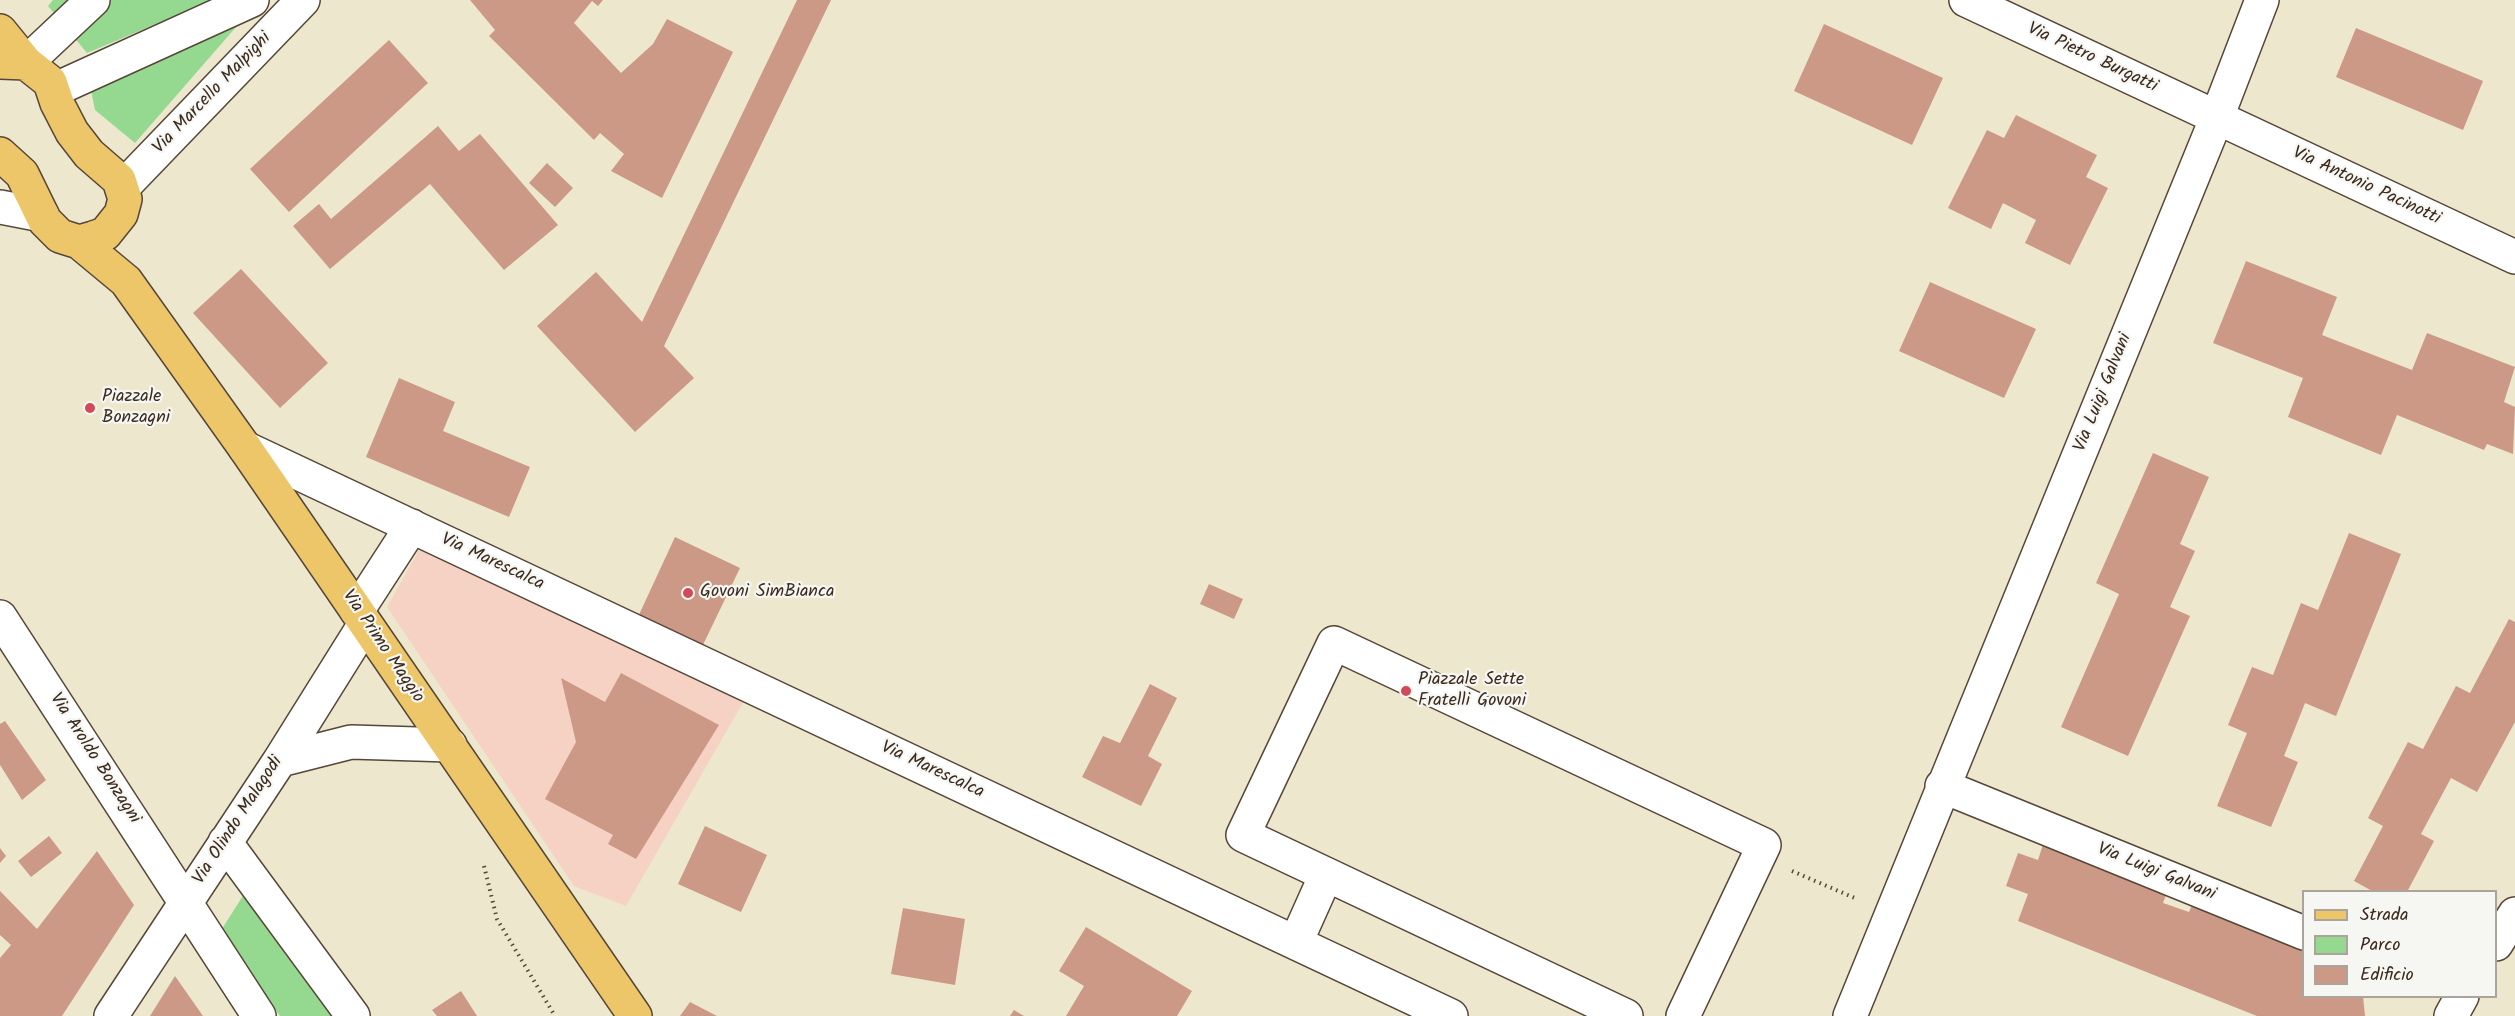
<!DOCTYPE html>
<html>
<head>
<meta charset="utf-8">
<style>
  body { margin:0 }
  #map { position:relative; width:2515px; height:1016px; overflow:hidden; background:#ede7ce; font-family:Kalam,sans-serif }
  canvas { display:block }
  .legend { position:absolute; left:2302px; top:890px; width:195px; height:108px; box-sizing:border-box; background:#f6f6f2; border:2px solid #aba49d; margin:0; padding:8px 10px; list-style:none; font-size:18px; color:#3b2a1e }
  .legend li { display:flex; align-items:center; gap:12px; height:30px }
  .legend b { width:30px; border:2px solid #aba49d }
</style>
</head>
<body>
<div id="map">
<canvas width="2515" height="1016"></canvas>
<ul class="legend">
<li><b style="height:8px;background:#ecc669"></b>Strada</li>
<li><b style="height:16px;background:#95d991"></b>Parco</li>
<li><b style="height:16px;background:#cc9987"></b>Edificio</li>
</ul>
</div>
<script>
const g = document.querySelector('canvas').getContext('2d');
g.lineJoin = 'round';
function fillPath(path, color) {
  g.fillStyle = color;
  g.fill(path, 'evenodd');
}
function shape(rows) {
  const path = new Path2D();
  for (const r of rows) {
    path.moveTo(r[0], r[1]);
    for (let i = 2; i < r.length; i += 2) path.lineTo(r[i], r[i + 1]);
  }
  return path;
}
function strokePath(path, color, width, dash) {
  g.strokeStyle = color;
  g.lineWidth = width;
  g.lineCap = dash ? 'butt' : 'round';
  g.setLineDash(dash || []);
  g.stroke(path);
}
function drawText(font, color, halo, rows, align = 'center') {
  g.font = font + ' Kalam,sans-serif';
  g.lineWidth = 4.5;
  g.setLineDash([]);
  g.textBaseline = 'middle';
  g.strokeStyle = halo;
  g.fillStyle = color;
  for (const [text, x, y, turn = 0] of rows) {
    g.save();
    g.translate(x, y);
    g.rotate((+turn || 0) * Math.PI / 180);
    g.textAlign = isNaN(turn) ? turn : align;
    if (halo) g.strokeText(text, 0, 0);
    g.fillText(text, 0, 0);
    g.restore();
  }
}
const built = shape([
  [423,543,745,699,626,906,574,886,387,607]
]);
const green = shape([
  [53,0,213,0,87,53,48,6],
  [250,11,135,143,95,110,91,90],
  [246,891,336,1016,280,1016,220,932]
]);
const building = shape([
  [470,0,603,0,598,6,592,1,574,23,621,73,653,44,667,19,733,52,662,198,611,171,624,154,600,133,594,140,489,36,495,30],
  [797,0,831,0,664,346,694,378,635,432,537,326,596,272,642,322],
  [1824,24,1943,78,1912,145,1794,91],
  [2356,28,2483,81,2463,130,2336,77],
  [389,40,428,83,289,212,250,169],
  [2016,115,2097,155,2086,177,2108,188,2070,265,2025,243,2036,220,2003,203,1991,229,1948,208,1987,130,2004,138],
  [438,126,459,151,480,134,558,225,504,270,430,184,330,269,293,226,319,204,331,219],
  [547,163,573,188,555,207,529,183],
  [2246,261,2337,297,2322,335,2412,370,2427,333,2515,367,2504,402,2515,407,2513,454,2487,444,2484,450,2397,415,2381,455,2288,417,2303,378,2213,343],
  [241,269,328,363,280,408,193,313],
  [1930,282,2036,329,2004,398,1899,351],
  [399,378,455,402,443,431,530,467,509,517,366,457],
  [2153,453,2209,477,2180,544,2195,551,2170,607,2190,616,2128,756,2061,727,2119,594,2096,583],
  [2349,533,2401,554,2336,716,2305,703,2284,756,2298,762,2271,827,2217,806,2247,733,2228,725,2252,667,2273,675,2301,603,2318,610],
  [675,537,740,568,701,649,637,619],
  [1209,584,1243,599,1234,619,1200,604],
  [2509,619,2515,622,2515,722,2477,792,2451,778,2421,834,2434,841,2407,892,2374,892,2354,881,2383,826,2368,818,2408,742,2423,749,2456,686,2470,693],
  [621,673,719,725,636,859,608,844,613,835,545,799,576,742,561,678,605,702],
  [1150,684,1177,698,1148,756,1162,764,1141,806,1082,777,1103,736,1120,743],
  [5,721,46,780,22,800,0,765,0,724],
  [705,826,767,855,741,912,678,884],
  [49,836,62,853,31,877,18,861],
  [2045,838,2169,887,2163,903,2189,912,2195,898,2304,942,2304,996,2363,996,2365,1016,2257,1016,2018,921,2028,894,2006,886,2018,853,2038,860],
  [0,848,6,856,0,863],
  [97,851,134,905,62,1016,0,1016,0,958,11,945,0,935,0,891,37,929],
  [903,908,965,919,955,985,891,974],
  [1086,927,1192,991,1177,1016,1066,1016,1084,986,1059,971],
  [175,976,203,1016,150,1016],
  [461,991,477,1016,437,1016,432,1010],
  [690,1002,717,1016,680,1016],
  [1014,1010,1024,1016,1010,1016]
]);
const path = shape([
  [484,866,497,919,555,1016],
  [1792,871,1857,899]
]);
const minor = shape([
  [1966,0,2515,257],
  [26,63,93,0],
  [54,90,252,0],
  [122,188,303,0],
  [0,207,42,215],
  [245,448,1451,1016],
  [357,611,412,526],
  [0,617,259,1016],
  [280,760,351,742,450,745],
  [1942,786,2304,933],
  [225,842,353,1016],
  [1296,942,1326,875],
  [2496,944,2515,914],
  [111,1016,280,760,365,624],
  [1626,1016,1243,835,1334,643,1764,845,1683,1016],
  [1850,1016,2217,117,2262,0],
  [2451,1016,2462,996]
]);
const major = shape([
  [0,31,26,63],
  [0,62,26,63,50,82,57,103,72,132,89,154,119,180,125,199,121,214,105,234,93,238,79,242,60,236,45,221,22,174,0,154],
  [79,242,126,281,245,448,635,1016]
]);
const markers = [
  [90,408,6,"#d1495b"],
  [688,593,6,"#d1495b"],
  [1406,691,6,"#d1495b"]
];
const streetNames = [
  ["Via Pietro Burgatti",2092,59,25],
  ["Via Marcello Malpighi",213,94,-46],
  ["Via Antonio Pacinotti",2366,187,25],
  ["Via Luigi Galvani",2104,393,-68],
  ["Via Marescalca",492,563,25],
  ["Via Primo Maggio",382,647,56],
  ["Via Aroldo Bonzagni",94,759,57],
  ["Via Marescalca",932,771,25],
  ["Via Olindo Malagodi",239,821,-57],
  ["Via Luigi Galvani",2156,873,22]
];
const poiNames = [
  ["Piazzale",102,398],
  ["Bonzagni",102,419],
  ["Govoni SimBianca",700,593],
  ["Piazzale Sette",1418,681],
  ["Fratelli Govoni",1418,702]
];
fillPath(built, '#f6d2c4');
fillPath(green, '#95d991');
fillPath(building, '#cc9987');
strokePath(minor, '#564638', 36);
strokePath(major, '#564638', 36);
strokePath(path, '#564638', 4, [1.5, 4.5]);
strokePath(minor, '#fff', 33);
strokePath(major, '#ecc669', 33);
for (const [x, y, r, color] of markers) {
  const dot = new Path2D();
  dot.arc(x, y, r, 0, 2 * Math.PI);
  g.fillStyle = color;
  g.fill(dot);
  strokePath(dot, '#f6f6f2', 2);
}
drawText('18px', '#3b2a1e', '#f6f6f2', streetNames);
drawText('18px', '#3b2a1e', '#f6f6f2', poiNames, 'left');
</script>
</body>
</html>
